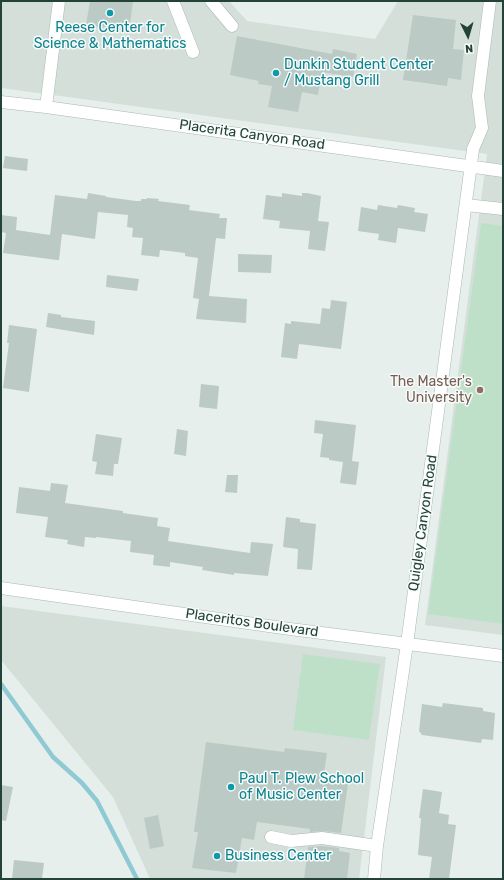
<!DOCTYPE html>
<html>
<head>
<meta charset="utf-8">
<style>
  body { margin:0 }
  #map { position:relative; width:504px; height:880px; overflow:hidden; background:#e6efeb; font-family:Rubik,sans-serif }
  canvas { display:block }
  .frame { position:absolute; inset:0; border:2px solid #24423a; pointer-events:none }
  .north { position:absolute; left:448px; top:16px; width:40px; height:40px; -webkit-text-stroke:3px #f7fbf9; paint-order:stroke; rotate:175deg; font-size:11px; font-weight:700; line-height:16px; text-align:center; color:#24423a }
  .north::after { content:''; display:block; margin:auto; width:14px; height:18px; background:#24423a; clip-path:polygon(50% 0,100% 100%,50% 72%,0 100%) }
</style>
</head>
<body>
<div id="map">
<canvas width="504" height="880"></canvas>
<div class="frame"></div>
<div class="north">N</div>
</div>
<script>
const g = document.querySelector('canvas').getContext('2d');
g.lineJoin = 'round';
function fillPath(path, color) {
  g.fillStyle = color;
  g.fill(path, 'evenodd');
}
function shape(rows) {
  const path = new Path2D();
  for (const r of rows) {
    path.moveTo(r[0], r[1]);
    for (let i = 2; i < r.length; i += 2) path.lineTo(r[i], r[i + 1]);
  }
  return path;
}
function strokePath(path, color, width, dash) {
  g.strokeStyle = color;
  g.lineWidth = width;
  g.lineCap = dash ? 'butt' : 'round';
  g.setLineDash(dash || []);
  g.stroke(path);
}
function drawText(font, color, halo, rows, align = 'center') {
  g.font = font + ' Rubik,sans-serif';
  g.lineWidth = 3;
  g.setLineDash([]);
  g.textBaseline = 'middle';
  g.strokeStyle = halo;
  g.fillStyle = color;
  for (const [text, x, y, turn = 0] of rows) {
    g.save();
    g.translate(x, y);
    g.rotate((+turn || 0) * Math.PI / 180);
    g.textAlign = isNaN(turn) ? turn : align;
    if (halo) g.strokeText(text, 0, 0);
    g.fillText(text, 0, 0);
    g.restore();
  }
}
const built = shape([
  [1,1,229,1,247,21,375,39,398,1,503,1,503,635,425,625,487,154,1,88],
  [1,606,386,657,359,879,150,879,113,797,1,660]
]);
const green = shape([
  [481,223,503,226,503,624,428,614],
  [303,654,380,664,369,740,293,730]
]);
const stream = shape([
  [1,684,53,757,82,783,97,801,137,879]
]);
const building = shape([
  [90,1,133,1,129,31,86,25],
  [413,15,456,20,453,49,464,50,461,80,448,78,447,86,403,80],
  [237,36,332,54,333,49,357,54,353,77,322,72,318,95,302,92,298,112,268,107,272,86,258,84,259,81,230,75],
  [5,156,28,159,27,171,3,168],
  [88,193,106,196,106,197,136,201,141,201,141,199,147,199,147,198,159,199,158,201,190,205,189,210,220,214,219,218,227,218,225,239,216,238,209,296,247,299,246,323,196,319,199,299,193,298,198,258,185,256,185,253,160,250,159,257,141,255,143,238,132,237,133,228,127,227,128,215,98,212,95,239,62,234,59,260,57,260,3,253,6,233,1,232,1,215,17,217,16,230,50,235,55,195,87,199],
  [282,193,302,196,302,193,307,193,321,196,318,221,329,222,325,251,308,249,310,231,279,228,280,221,263,219,266,195,282,197],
  [378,205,397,208,398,205,415,208,414,212,428,214,425,232,398,228,396,243,378,240,379,234,358,231,361,207,377,210],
  [238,254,272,255,271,273,238,272],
  [107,275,139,279,137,291,106,287],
  [331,300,347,302,341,349,299,344,297,359,281,357,285,323,291,324,291,321,320,324,322,308,330,309],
  [48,313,61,315,61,317,95,321,94,335,46,327],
  [9,325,37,329,29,392,3,388,9,343,7,343],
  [201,384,219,386,217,409,199,407],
  [315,420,356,425,352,461,359,462,356,485,340,483,343,462,329,460,329,458,320,457,323,434,314,433],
  [177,429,188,431,186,456,174,454],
  [96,434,122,438,118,464,114,464,113,476,95,474,97,462,92,461],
  [227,475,238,475,237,493,225,492],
  [51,483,68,485,65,503,123,511,123,513,158,518,157,526,170,528,168,541,250,553,251,542,273,544,268,576,234,573,234,575,202,570,203,567,170,562,170,567,153,565,154,555,130,552,131,541,96,537,96,538,85,537,84,547,67,544,68,540,45,537,48,517,16,513,19,487,50,491],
  [286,517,300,519,300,522,316,524,312,570,297,569,298,549,283,547],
  [443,703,483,708,483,711,495,713,493,740,482,739,481,743,422,735,419,731,422,704,442,707],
  [206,742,284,752,285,748,327,753,323,780,348,784,341,833,323,831,310,832,310,829,257,822,254,840,242,838,236,873,192,868,198,832,194,832],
  [1,785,13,787,6,821,1,820],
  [423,789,442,792,439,813,449,815,448,824,456,825,449,879,429,879,432,857,418,855,421,818,419,818],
  [158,815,164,846,150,849,144,818],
  [322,846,339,848,339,851,350,853,347,879,304,879,308,847],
  [14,860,44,863,42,879,12,879]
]);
const minor = shape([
  [173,1,193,52],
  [211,1,232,26],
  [1,102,46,107,503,171],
  [46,107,59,1],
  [466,205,503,209],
  [1,588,290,629,503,656],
  [271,837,291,841,322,838,377,846],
  [374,879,377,846,407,644,473,149,482,128,478,96,490,1]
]);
const markers = [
  [110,13,4,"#0f9aa8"],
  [276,73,4,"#0f9aa8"],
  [480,390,4,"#8d6e63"],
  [231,787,4,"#0f9aa8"],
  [217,856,4,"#0f9aa8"]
];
const cultureNames = [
  ["Reese Center for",110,28,"center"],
  ["Science & Mathematics",110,44,"center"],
  ["Dunkin Student Center",284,65],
  ["/ Mustang Grill",284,81],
  ["Paul T. Plew School",239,779],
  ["of Music Center",239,795],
  ["Business Center",225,856]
];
const streetNames = [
  ["Placerita Canyon Road",252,135,8],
  ["Quigley Canyon Road",423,523,-82],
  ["Placeritos Boulevard",252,623,8]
];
const educationNames = [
  ["The Master's",472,382],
  ["University",472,398]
];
fillPath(built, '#d4dfda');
fillPath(green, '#bfe0c8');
strokePath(stream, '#8ec9d4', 4.5);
fillPath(building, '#bbcac4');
strokePath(minor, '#a8b8b2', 13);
strokePath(minor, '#fff', 12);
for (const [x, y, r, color] of markers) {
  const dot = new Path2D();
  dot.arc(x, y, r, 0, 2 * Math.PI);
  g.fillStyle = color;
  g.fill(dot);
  strokePath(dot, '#f7fbf9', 1.5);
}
drawText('14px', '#0d838f', '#f7fbf9', cultureNames, 'left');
drawText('14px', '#24423a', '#f7fbf9', streetNames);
drawText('14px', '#785e54', '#f7fbf9', educationNames, 'right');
</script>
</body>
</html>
